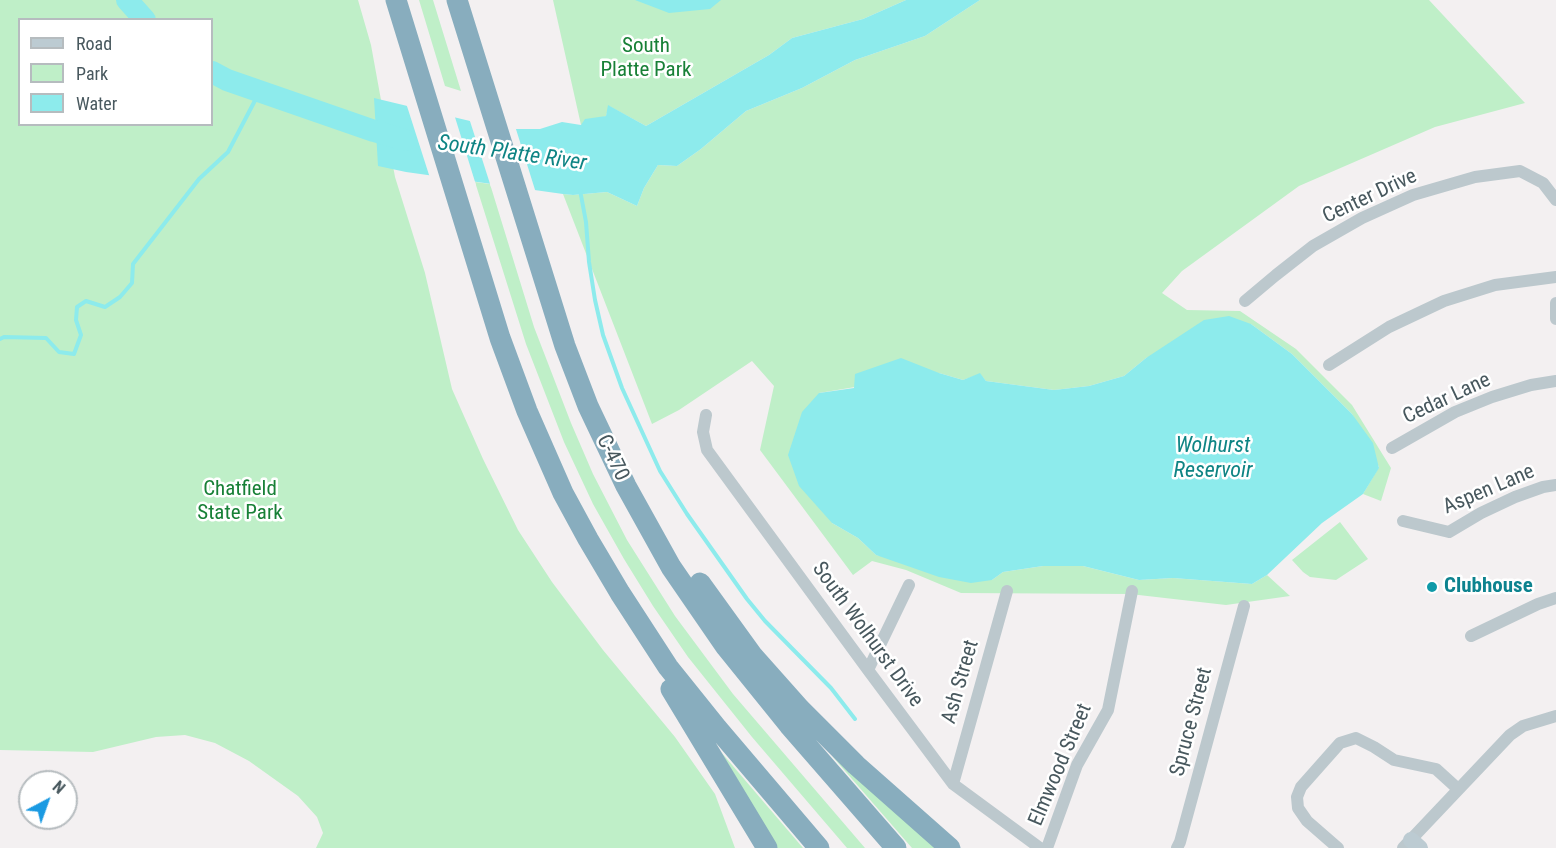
<!DOCTYPE html>
<html>
<head>
<meta charset="utf-8">
<style>
  body { margin:0 }
  #map { position:relative; width:1556px; height:848px; overflow:hidden; background:#f3f0f1; font-family:"Roboto Condensed",sans-serif }
  canvas { display:block }
  .legend { position:absolute; left:18px; top:18px; width:195px; height:108px; box-sizing:border-box; background:#fff; border:2px solid #b6bcbf; margin:0; padding:8px 10px; list-style:none; font-size:18px; color:#48585e }
  .legend li { display:flex; align-items:center; gap:12px; height:30px }
  .legend b { width:30px; border:2px solid #b6bcbf }
  .north { position:absolute; left:18px; top:770px; width:60px; height:60px; box-sizing:border-box; background:#fff; border:2px solid #b6bcbf; border-radius:50%; rotate:41deg; font-size:16px; font-weight:700; line-height:24px; text-align:center; color:#48585e }
  .north::after { content:''; display:block; margin:auto; width:21px; height:27px; background:#1a9ae2; clip-path:polygon(50% 0,100% 100%,50% 72%,0 100%) }
</style>
</head>
<body>
<div id="map">
<canvas width="1556" height="848"></canvas>
<ul class="legend">
<li><b style="height:8px;background:#bccbd2"></b>Road</li>
<li><b style="height:16px;background:#bfefc8"></b>Park</li>
<li><b style="height:16px;background:#8debec"></b>Water</li>
</ul>
<div class="north">N</div>
</div>
<script>
const g = document.querySelector('canvas').getContext('2d');
g.lineJoin = 'round';
function fillPath(path, color) {
  g.fillStyle = color;
  g.fill(path, 'evenodd');
}
function shape(rows) {
  const path = new Path2D();
  for (const r of rows) {
    path.moveTo(r[0], r[1]);
    for (let i = 2; i < r.length; i += 2) path.lineTo(r[i], r[i + 1]);
  }
  return path;
}
function strokePath(path, color, width, dash) {
  g.strokeStyle = color;
  g.lineWidth = width;
  g.lineCap = dash ? 'butt' : 'round';
  g.setLineDash(dash || []);
  g.stroke(path);
}
function drawText(font, color, halo, rows, align = 'center') {
  g.font = font + ' "Roboto Condensed",sans-serif';
  g.lineWidth = 5;
  g.setLineDash([]);
  g.textBaseline = 'middle';
  g.strokeStyle = halo;
  g.fillStyle = color;
  for (const [text, x, y, turn = 0] of rows) {
    g.save();
    g.translate(x, y);
    g.rotate((+turn || 0) * Math.PI / 180);
    g.textAlign = isNaN(turn) ? turn : align;
    if (halo) g.strokeText(text, 0, 0);
    g.fillText(text, 0, 0);
    g.restore();
  }
}
const green = shape([
  [0,0,358,0,371,45,395,177,425,273,452,389,483,459,518,530,552,582,603,650,675,737,715,794,735,848,316,848,323,833,317,817,298,796,249,761,215,743,185,735,156,737,93,752,0,750],
  [20,20,212,20,212,124,20,124],
  [419,0,433,0,461,91,445,86],
  [553,0,906,0,863,19,792,38,769,55,646,126,609,106,606,116,581,125],
  [980,0,1429,0,1525,103,1435,127,1299,186,1182,271,1162,293,1187,310,1240,311,1296,349,1352,405,1391,468,1381,501,1363,494,1379,467,1352,414,1292,354,1251,324,1146,358,1124,376,1089,386,1054,390,986,381,980,374,963,380,939,373,819,393,832,523,858,538,876,555,992,580,1003,572,1043,566,1083,566,1139,580,1173,578,1252,584,1267,575,1290,596,1226,605,1130,594,961,593,906,570,872,561,853,575,760,450,774,386,752,361,679,410,652,424,563,194,573,195,607,192,637,206,644,188,658,165,677,166,701,149,746,111,802,88,855,60,925,36],
  [475,182,490,184,534,327,571,423,593,474,627,540,675,616,733,694,865,848,847,848,752,737,688,657,653,606,624,559,593,504,564,442,526,344],
  [1340,522,1368,559,1336,580,1310,577,1303,572,1292,560],
  [721,752,803,848,777,848],
  [832,756,937,848,912,848]
]);
const water = shape([
  [635,0,721,0,710,9,669,13],
  [906,0,980,0,925,36,855,60,802,88,746,111,701,149,677,166,658,165,644,188,637,206,607,192,573,195,563,194,406,172,378,166,374,98,470,121,516,129,540,129,562,122,581,125,585,119,606,116,608,105,646,126,769,55,792,38,863,19],
  [1229,316,1251,324,1292,354,1352,414,1373,443,1379,468,1363,494,1322,523,1267,575,1252,584,1173,578,1139,580,1083,566,1043,566,1003,572,992,580,971,583,939,577,876,555,858,538,832,523,799,486,788,455,802,412,819,393,854,388,855,374,901,358,939,373,963,380,980,373,986,381,1054,390,1089,386,1124,376,1146,358,1204,320]
]);
const pier = shape([
  [406,103,454,114,476,185,430,178],
  [469,118,515,126,536,193,491,187]
]);
const stream = shape([
  [580,190,586,222,589,262,595,300,603,335,622,388,660,471,687,514,747,599,765,621,831,688,855,719],
  [0,339,4,337,46,338,59,352,74,354,81,335,76,320,77,307,86,301,105,307,120,297,132,283,133,264,199,179,228,152,260,91]
]);
const river = shape([
  [127,0,145,20],
  [212,72,227,80,374,131,405,140]
]);
const street = shape([
  [1245,301,1276,275,1313,246,1362,218,1413,195,1475,177,1520,171,1543,183,1556,200],
  [1556,303,1556,319],
  [1329,365,1389,327,1444,301,1495,285,1556,277],
  [706,415,703,432,707,450,868,670,953,784,1040,848],
  [1392,448,1455,412,1492,397,1531,385,1556,381],
  [1403,521,1449,532,1481,513,1515,497,1543,487,1556,485],
  [1471,636,1538,604,1556,598],
  [868,670,909,585],
  [953,784,1007,591],
  [1047,848,1077,765,1108,710,1132,591],
  [1177,848,1180,842,1244,606],
  [1338,848,1307,821,1298,808,1297,797,1301,787,1340,743,1356,738,1374,747,1394,760,1436,769,1458,789],
  [1403,848,1510,735,1523,726,1556,716]
]);
const secondary = shape([
  [1411,840,1420,848]
]);
const highway = shape([
  [396,0,500,338,527,411,563,493,588,539,620,593,668,667,717,728,819,848],
  [457,0,565,346,588,406,626,486,671,567,726,647,789,725,896,848],
  [700,583,752,655,800,709,856,765,950,848],
  [671,689,767,848]
]);
const markers = [
  [1432,587,6,"#0f9aa8"]
];
const parkNames = [
  ["South",646,47],
  ["Platte Park",646,71],
  ["Chatfield",240,490],
  ["State Park",240,514]
];
const streetNames = [
  ["Center Drive",1370,197,-25],
  ["Cedar Lane",1447,399,-25],
  ["C-470",612,458,64],
  ["Aspen Lane",1489,490,-23],
  ["South Wolhurst Drive",867,635,54],
  ["Ash Street",961,682,-74],
  ["Spruce Street",1192,722,-75],
  ["Elmwood Street",1061,765,-67]
];
const cultureNames = [
  ["Clubhouse",1444,587]
];
const waterNames = [
  ["South Platte River",512,154,8],
  ["Wolhurst",1213,446],
  ["Reservoir",1213,471]
];
fillPath(green, '#bfefc8');
fillPath(water, '#8debec');
fillPath(pier, '#f3f0f1');
strokePath(stream, '#8debec', 4);
strokePath(river, '#8debec', 22);
strokePath(street, '#bcc8cd', 12);
strokePath(secondary, '#bccbd2', 16);
strokePath(highway, '#88adbe', 21);
for (const [x, y, r, color] of markers) {
  const dot = new Path2D();
  dot.arc(x, y, r, 0, 2 * Math.PI);
  g.fillStyle = color;
  g.fill(dot);
  strokePath(dot, '#fff', 2);
}
drawText('21px', '#188037', '#fff', parkNames);
drawText('21px', '#48585e', '#fff', streetNames);
drawText('bold 21px', '#0d838f', '#fff', cultureNames, 'left');
drawText('italic 22px', '#0e8484', '#fff', waterNames);
</script>
</body>
</html>
